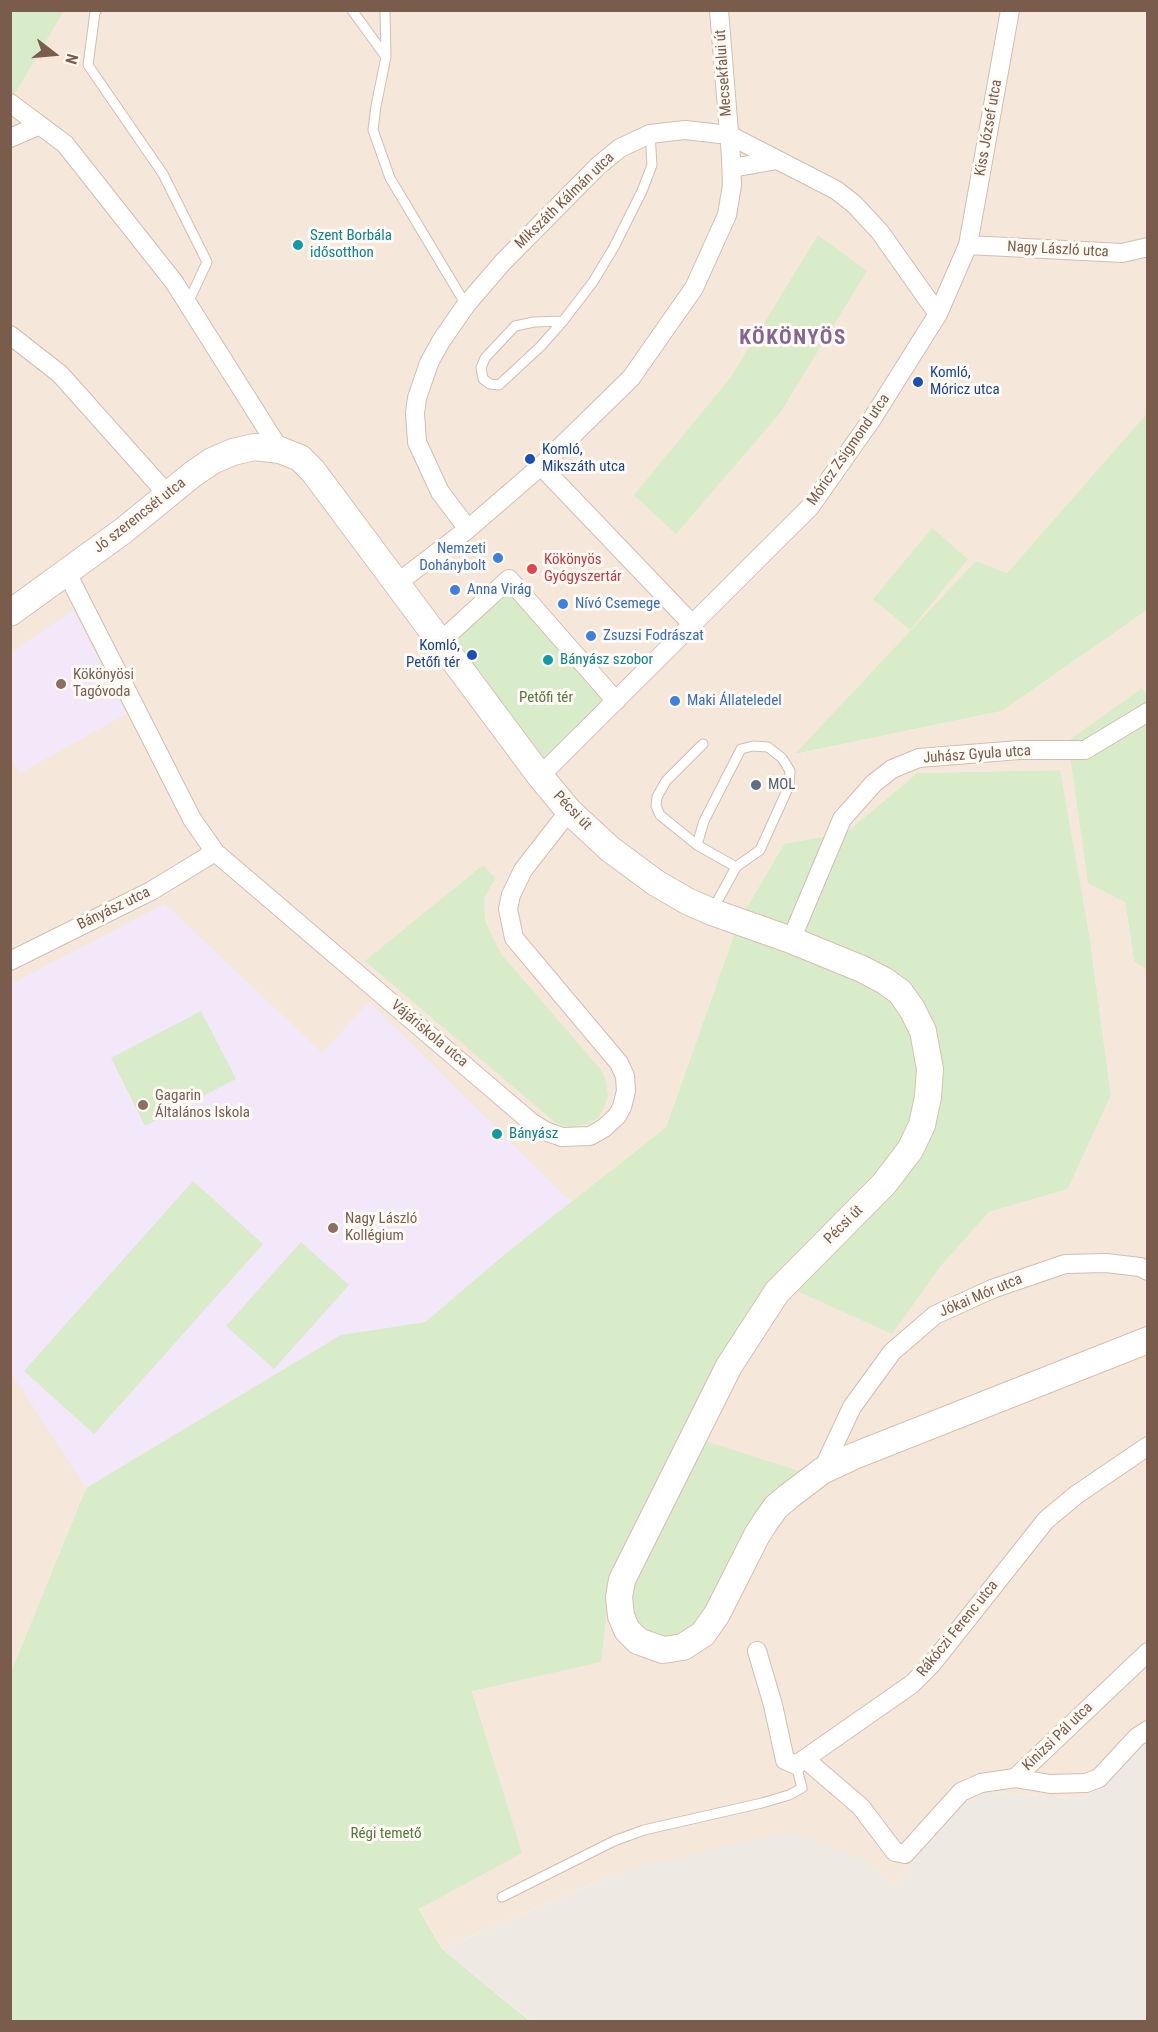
<!DOCTYPE html>
<html>
<head>
<meta charset="utf-8">
<style>
  body { margin:0 }
  #map { position:relative; width:1158px; height:2032px; overflow:hidden; background:#fdf6ec; font-family:"Roboto Condensed",sans-serif }
  canvas { display:block }
  .frame { position:absolute; inset:0; border:12px solid #7a5c4d; pointer-events:none }
  .north { position:absolute; left:24px; top:24px; width:60px; height:60px; -webkit-text-stroke:4px #fffaf3; paint-order:stroke; rotate:106deg; font-size:16px; font-weight:700; line-height:24px; text-align:center; color:#7a5c4d }
  .north::after { content:''; display:block; margin:auto; width:21px; height:27px; background:#7a5c4d; clip-path:polygon(50% 0,100% 100%,50% 72%,0 100%) }
</style>
</head>
<body>
<div id="map">
<canvas width="1158" height="2032"></canvas>
<div class="frame"></div>
<div class="north">N</div>
</div>
<script>
const g = document.querySelector('canvas').getContext('2d');
g.lineJoin = 'round';
function fillPath(path, color) {
  g.fillStyle = color;
  g.fill(path, 'evenodd');
}
function shape(rows) {
  const path = new Path2D();
  for (const r of rows) {
    path.moveTo(r[0], r[1]);
    for (let i = 2; i < r.length; i += 2) path.lineTo(r[i], r[i + 1]);
  }
  return path;
}
function strokePath(path, color, width, dash) {
  g.strokeStyle = color;
  g.lineWidth = width;
  g.lineCap = dash ? 'butt' : 'round';
  g.setLineDash(dash || []);
  g.stroke(path);
}
function drawText(font, color, halo, rows, align = 'center') {
  g.font = font + ' "Roboto Condensed",sans-serif';
  g.lineWidth = 6;
  g.setLineDash([]);
  g.textBaseline = 'middle';
  g.strokeStyle = halo;
  g.fillStyle = color;
  for (const [text, x, y, turn = 0] of rows) {
    g.save();
    g.translate(x, y);
    g.rotate((+turn || 0) * Math.PI / 180);
    g.textAlign = isNaN(turn) ? turn : align;
    if (halo) g.strokeText(text, 0, 0);
    g.fillText(text, 0, 0);
    g.restore();
  }
}
const residential = shape([
  [64,11,1147,11,1147,413,1007,573,796,754,1002,711,1147,610,1147,696,1142,689,1125,902,1134,961,1147,970,1147,1737,1137,1739,1086,1799,993,1793,926,1842,897,1887,865,1861,620,1872,442,1949,419,1908,521,1853,472,1690,600,1662,611,1572,687,1419,737,1334,773,1280,940,1267,989,1212,1068,1189,1111,1095,1089,933,1059,770,917,773,847,832,784,844,739,921,666,1127,505,1254,86,1488,11,1672,10,100]
]);
const industrial = shape([
  [1147,1737,1147,2021,531,2021,442,1949,620,1872,781,1833,802,1835,866,1861,897,1887,926,1842,964,1801,993,1793,1086,1799,1137,1739]
]);
const education = shape([
  [73,610,126,714,20,773,11,757,11,653],
  [165,904,322,1053,369,1002,571,1202,505,1254,425,1322,341,1335,86,1488,11,1372,11,984]
]);
const green = shape([
  [11,11,64,11,11,100],
  [818,235,867,271,780,413,676,534,634,495,731,377],
  [1147,413,1147,610,1002,711,795,754,976,561,1007,573],
  [932,528,968,559,910,630,873,599],
  [509,579,616,701,540,776,440,642],
  [1142,688,1147,696,1147,970,1134,961,1125,902,1088,883,1068,741],
  [1060,770,1089,933,1111,1095,1068,1189,989,1212,940,1267,892,1334,773,1280,737,1334,687,1419,611,1572,601,1662,472,1691,522,1853,419,1909,442,1949,530,2021,11,2022,11,1672,86,1488,341,1335,425,1322,505,1254,666,1127,739,921,784,844,847,832,917,773],
  [483,865,495,878,484,899,485,921,501,954,601,1070,605,1078,608,1096,603,1110,598,1118,587,1124,572,1127,557,1124,365,961],
  [201,1011,236,1079,145,1126,111,1058],
  [193,1181,263,1244,94,1434,24,1371],
  [301,1242,349,1285,274,1369,226,1326],
  [693,1437,815,1476,789,1496,703,1634,638,1641,622,1580]
]);
const lane = shape([
  [97,10,95,12,88,65,163,174,207,262,188,303],
  [352,10,386,57],
  [385,10,386,57,376,106,373,130,390,178,466,305],
  [563,321,534,322,515,326,485,358,481,368,483,379,490,384,499,385,541,346,563,321,593,282,614,247,642,191,652,165,650,134],
  [697,845,660,815,656,806,657,797,666,781,703,744],
  [712,911,736,867,760,850,789,786,790,771,782,758,768,747,753,746,741,749,704,821,697,845,736,867],
  [502,1897,614,1841,644,1830,762,1803,789,1795,802,1788,796,1765]
]);
const street = shape([
  [10,103,65,144,174,282,280,450],
  [10,138,40,125],
  [732,168,777,160],
  [968,245,1122,253,1148,247],
  [10,335,60,374,168,495],
  [541,466,693,625],
  [468,529,440,492,417,442,415,413,417,398,429,363,441,341,466,305,503,262,598,166,620,148,650,134,685,130,729,135,836,190,854,204,880,232,938,314],
  [67,573,192,819,215,852,531,1122,545,1131,562,1137,590,1136,604,1128,617,1116,622,1107,626,1091,625,1076,619,1063,514,938,508,909,511,895,523,870,569,811],
  [396,584,468,529,541,466,631,378,694,288,727,215,732,185,731,157,719,10],
  [440,642,509,579,616,701],
  [540,776,810,507,872,419,938,314,968,245,1010,10],
  [791,940,842,819,874,783,892,769,919,758,1019,750,1085,750,1148,712],
  [10,961,151,891,215,852],
  [822,1471,852,1407,892,1352,935,1315,992,1289,1065,1264,1106,1263,1140,1267,1148,1271],
  [757,1651,773,1705,785,1760,796,1765,912,1684,931,1665,1046,1520,1076,1495,1148,1446],
  [805,1759,861,1807,895,1852,905,1854,961,1792,981,1783,1015,1778,1148,1652],
  [1015,1778,1050,1784,1086,1783,1099,1778,1137,1737,1148,1730]
]);
const secondary = shape([
  [10,613,123,531,193,474,212,461,233,452,254,447,280,450,300,458,313,471,351,522,540,776,569,811,610,849,656,883,687,901,712,912,791,940,862,969,885,981,900,992,912,1009,923,1031,930,1069,928,1097,922,1125,910,1150,884,1184,777,1292,729,1366,622,1580,619,1597,621,1616,627,1630,638,1641,663,1650,683,1647,703,1634,717,1614,757,1535,766,1521,776,1507,789,1496,822,1471,854,1456,1148,1340]
]);
const markers = [
  [298,245,6,"#0f9aa8"],
  [918,382,6,"#1a4fb4"],
  [530,459,6,"#1a4fb4"],
  [498,558,6,"#3f7fe0"],
  [532,569,6,"#e0444e"],
  [455,590,6,"#3f7fe0"],
  [563,604,6,"#3f7fe0"],
  [591,636,6,"#3f7fe0"],
  [472,655,6,"#1a4fb4"],
  [548,660,6,"#0f9aa8"],
  [61,684,6,"#8d6e63"],
  [675,701,6,"#3f7fe0"],
  [756,785,6,"#5c6f8a"],
  [143,1105,6,"#8d6e63"],
  [497,1134,6,"#0f9aa8"],
  [333,1228,6,"#8d6e63"]
];
const streetNames = [
  ["Mecsekfalui út",724,73,-94],
  ["Kiss József utca",989,128,-80],
  ["Mikszáth Kálmán utca",565,201,-44],
  ["Nagy László utca",1058,250,3],
  ["Móricz Zsigmond utca",849,450,-55],
  ["Jó szerencsét utca",140,516,-38],
  ["Juhász Gyula utca",977,755,-4],
  ["Pécsi út",572,811,46],
  ["Bányász utca",114,909,-26],
  ["Vájáriskola utca",429,1034,40],
  ["Pécsi út",844,1225,-45],
  ["Jókai Mór utca",981,1296,-23],
  ["Rákóczi Ferenc utca",958,1629,-51],
  ["Kinizsi Pál utca",1058,1737,-44]
];
const cultureNames = [
  ["Szent Borbála",310,236],
  ["idősotthon",310,253],
  ["Bányász szobor",560,660],
  ["Bányász",509,1134]
];
const transitNames = [
  ["Komló,",930,373],
  ["Móricz utca",930,390],
  ["Komló,",542,450],
  ["Mikszáth utca",542,467],
  ["Komló,",460,646,"right"],
  ["Petőfi tér",460,663,"right"]
];
const shopNames = [
  ["Nemzeti",486,549,"right"],
  ["Dohánybolt",486,566,"right"],
  ["Anna Virág",467,590],
  ["Nívó Csemege",575,604],
  ["Zsuzsi Fodrászat",603,636],
  ["Maki Állateledel",687,701]
];
const healthNames = [
  ["Kökönyös",544,560],
  ["Gyógyszertár",544,577]
];
const educationNames = [
  ["Kökönyösi",73,675],
  ["Tagóvoda",73,692],
  ["Gagarin",155,1096],
  ["Általános Iskola",155,1113],
  ["Nagy László",345,1219],
  ["Kollégium",345,1236]
];
const parkNames = [
  ["Petőfi tér",546,698],
  ["Régi temető",386,1834]
];
const serviceNames = [
  ["MOL",768,785]
];
const districtNames = [
  ["KÖKÖNYÖS",793,339]
];
fillPath(residential, '#f5e8da');
fillPath(industrial, '#efe9e4');
fillPath(education, '#f3e8fa');
fillPath(green, '#d8ecc9');
strokePath(lane, '#d1beb0', 11);
strokePath(street, '#d1beb0', 20);
strokePath(secondary, '#d6c0b0', 28);
strokePath(lane, '#fff', 9);
strokePath(street, '#fff', 18);
strokePath(secondary, '#fff', 26);
for (const [x, y, r, color] of markers) {
  const dot = new Path2D();
  dot.arc(x, y, r, 0, 2 * Math.PI);
  g.fillStyle = color;
  g.fill(dot);
  strokePath(dot, '#fffaf3', 2);
}
drawText('15px', '#7a5c4d', '#fffaf3', streetNames);
drawText('15px', '#0d838f', '#fffaf3', cultureNames, 'left');
drawText('15px', '#164399', '#fffaf3', transitNames, 'left');
drawText('15px', '#366cbe', '#fffaf3', shopNames, 'left');
drawText('15px', '#be3a42', '#fffaf3', healthNames, 'left');
drawText('15px', '#785e54', '#fffaf3', educationNames, 'left');
drawText('15px', '#537a41', '#fffaf3', parkNames);
drawText('15px', '#4e5e75', '#fffaf3', serviceNames, 'left');
g.letterSpacing = '1.5px';
drawText('bold 21px', '#846695', '#fffaf3', districtNames);
g.letterSpacing = '0px';
</script>
</body>
</html>
